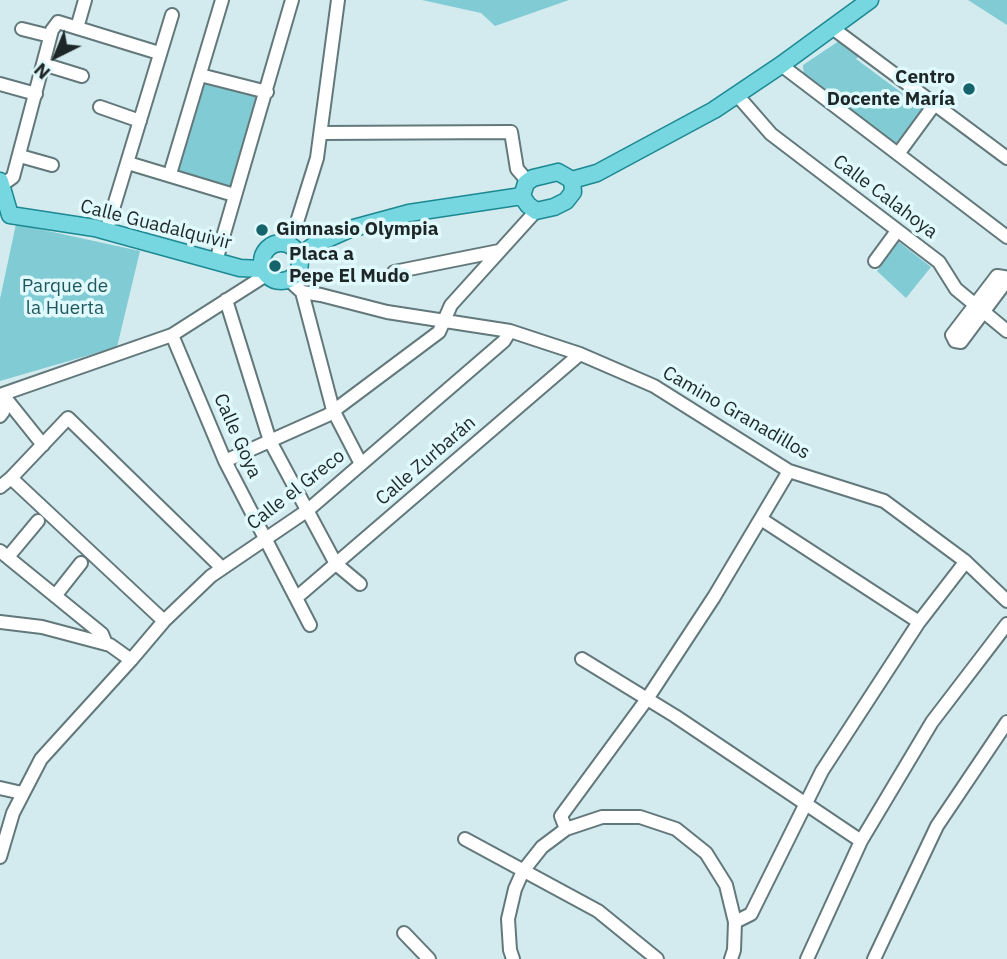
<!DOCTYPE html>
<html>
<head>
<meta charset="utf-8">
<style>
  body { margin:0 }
  #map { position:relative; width:1007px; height:959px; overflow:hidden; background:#d3ebee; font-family:"IBM Plex Sans",sans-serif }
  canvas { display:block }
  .north { position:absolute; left:21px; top:21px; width:70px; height:70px; -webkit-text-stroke:5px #e0f9fc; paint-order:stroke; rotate:223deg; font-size:19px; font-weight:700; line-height:28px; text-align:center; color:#1e2728 }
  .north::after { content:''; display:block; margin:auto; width:24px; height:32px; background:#1e2728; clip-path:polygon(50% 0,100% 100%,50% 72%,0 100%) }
</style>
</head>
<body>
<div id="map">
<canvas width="1007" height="959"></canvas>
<div class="north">N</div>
</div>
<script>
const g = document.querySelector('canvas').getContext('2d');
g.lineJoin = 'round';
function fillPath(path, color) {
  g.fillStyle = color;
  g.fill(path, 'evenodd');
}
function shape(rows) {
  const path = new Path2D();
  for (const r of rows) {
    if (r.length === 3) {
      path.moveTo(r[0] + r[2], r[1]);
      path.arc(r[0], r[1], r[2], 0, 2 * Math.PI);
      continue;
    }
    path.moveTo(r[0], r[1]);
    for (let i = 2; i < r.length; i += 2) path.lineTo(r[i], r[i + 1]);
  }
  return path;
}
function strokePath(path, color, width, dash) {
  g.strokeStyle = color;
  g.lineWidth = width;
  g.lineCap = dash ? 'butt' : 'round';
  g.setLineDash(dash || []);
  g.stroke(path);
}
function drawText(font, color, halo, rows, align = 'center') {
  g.font = font + ' "IBM Plex Sans",sans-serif';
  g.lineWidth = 7;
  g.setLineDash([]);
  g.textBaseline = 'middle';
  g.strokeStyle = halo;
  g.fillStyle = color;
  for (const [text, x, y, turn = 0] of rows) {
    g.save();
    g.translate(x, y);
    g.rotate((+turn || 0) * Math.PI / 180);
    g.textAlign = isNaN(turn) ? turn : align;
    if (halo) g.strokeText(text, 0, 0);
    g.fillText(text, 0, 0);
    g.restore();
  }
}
const green = shape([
  [422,0,569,0,495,26,481,13],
  [968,0,1007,0,1007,25],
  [842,39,861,54,856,59,925,110,898,146,804,78,803,65],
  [203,81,258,96,230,187,176,171],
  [16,224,140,251,117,347,0,381,0,299],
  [899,242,931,267,906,298,877,271]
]);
const minor = shape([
  [831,27,1007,158],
  [77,28,85,0],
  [22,29,50,36],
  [43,64,82,76],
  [781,65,1007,237],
  [200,75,267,92],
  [0,84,36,94],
  [737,95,771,134,939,262,956,289,1007,331],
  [100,107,140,121],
  [321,133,511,132,517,169,524,177,526,183],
  [898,154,934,105],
  [20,156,52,165],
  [128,163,234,195],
  [170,174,222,0],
  [2,185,13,177,52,30,58,22,159,53],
  [106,232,172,15],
  [285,243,297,222,317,158,338,0],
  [216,261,292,0],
  [875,261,897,231],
  [394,272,499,251],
  [997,276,1004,277,1005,283,961,342,955,341,952,335,997,276],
  [289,280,302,292,333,410,361,464],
  [302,292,321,295,387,312,510,331,580,354,654,386,789,471,884,501,965,561,1007,601],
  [226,300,270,441,336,564,360,584],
  [172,335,225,461,310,625],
  [0,395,172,335,266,275],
  [3,395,43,445],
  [0,416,3,412,3,395],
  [225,461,328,415,439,332,451,305,536,211],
  [11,478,164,621],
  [0,487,11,478,68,418,222,568],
  [761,519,919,622],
  [0,551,102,634,106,644],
  [8,557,38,521],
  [55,596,81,563],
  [296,598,580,354],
  [0,622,42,627,110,645,131,660,164,621,211,576,308,510,504,341,510,331],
  [582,659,675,716,861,841],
  [0,788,22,793],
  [566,829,561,816,647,699,714,597,789,471],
  [465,839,598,911,657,959],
  [0,857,13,813,41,759,131,660],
  [735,922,751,914,822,771,919,622,963,565],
  [404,933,429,959],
  [513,959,510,950,508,919,515,889,523,871,542,847,566,829,602,817,640,817,676,829,706,853,726,885,735,922,734,950,731,959],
  [807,959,861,841,932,722,1007,624],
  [874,959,937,826,1007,722]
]);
const major = shape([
  [558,172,572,180,573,192,566,201,554,207,536,211,528,205,522,196,526,183,533,178,558,172],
  [572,180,597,173,714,110,781,65,870,0],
  [0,181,10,215,95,228,240,268,261,269],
  [281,262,19],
  [299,256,316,244,350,229,409,213,522,196]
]);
const markers = [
  [969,89,7,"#15636b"],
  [262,230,7,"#15636b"],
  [275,266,7,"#15636b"]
];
const poiNames = [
  ["Centro",955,78,"right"],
  ["Docente María",955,100,"right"],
  ["Gimnasio Olympia",276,230],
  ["Placa a",289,255],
  ["Pepe El Mudo",289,277]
];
const streetNames = [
  ["Calle Calahoya",885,197,37],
  ["Calle Guadalquivir",156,225,14],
  ["Camino Granadillos",736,413,30],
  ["Calle Goya",237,436,66],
  ["Calle Zurbarán",426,461,-41],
  ["Calle el Greco",296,490,-38]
];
const parkNames = [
  ["Parque de",65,287],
  ["la Huerta",65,309]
];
fillPath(green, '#80cbd4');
strokePath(minor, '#62787b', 16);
strokePath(major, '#1c8892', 19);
strokePath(minor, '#fff', 12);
strokePath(major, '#76d7e0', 16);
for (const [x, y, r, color] of markers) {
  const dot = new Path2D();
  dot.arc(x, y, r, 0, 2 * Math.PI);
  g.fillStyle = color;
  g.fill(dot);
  strokePath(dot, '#e0f9fc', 2.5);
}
drawText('bold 19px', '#1e2728', '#e0f9fc', poiNames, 'left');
drawText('19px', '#1e2728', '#e0f9fc', streetNames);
drawText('19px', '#1e575e', '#e0f9fc', parkNames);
</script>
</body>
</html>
